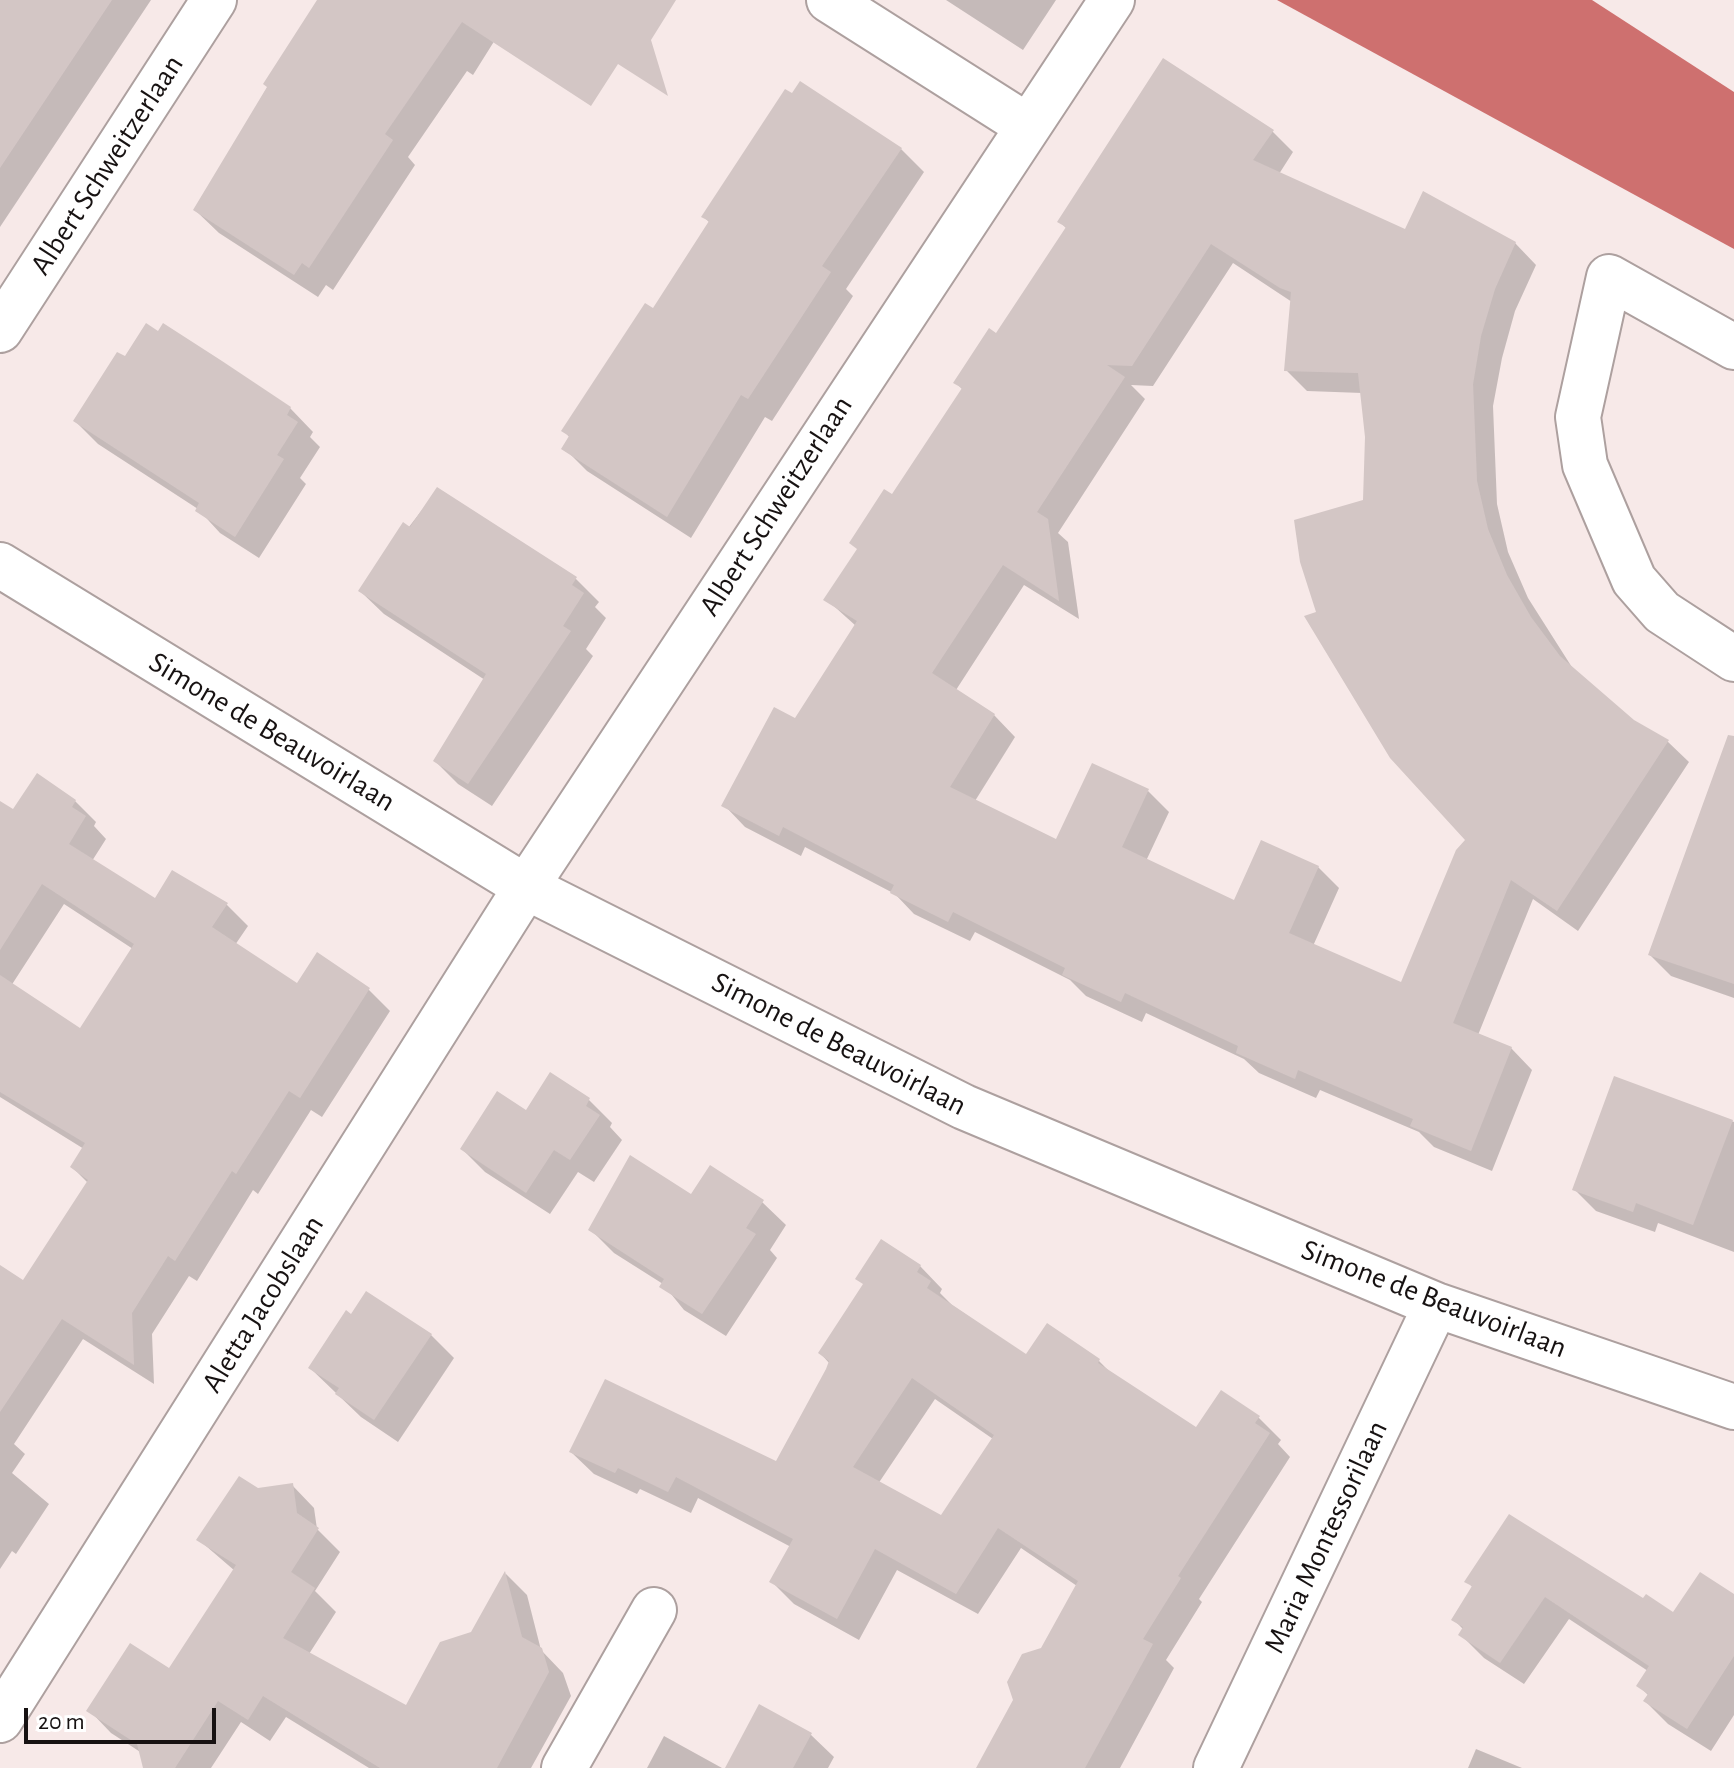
<!DOCTYPE html>
<html>
<head>
<meta charset="utf-8">
<style>
  body { margin:0 }
  #map { position:relative; width:1734px; height:1768px; overflow:hidden; background:#f7e9e8; font-family:"Alegreya Sans",sans-serif }
  canvas { display:block }
  .scale { position:absolute; left:24px; top:1708px; width:192px; height:36px; box-sizing:border-box; border:4px solid #171212; border-top:0; padding-left:10px; font-size:24px; line-height:28px; white-space:nowrap; color:#171212; -webkit-text-stroke:6px #fff; paint-order:stroke }
</style>
</head>
<body>
<div id="map">
<canvas width="1734" height="1768"></canvas>
<div class="scale">20 m</div>
</div>
<script>
const g = document.querySelector('canvas').getContext('2d');
g.lineJoin = 'round';
function fillPath(path, color) {
  g.fillStyle = color;
  g.fill(path, 'evenodd');
}
function shape(rows) {
  const path = new Path2D();
  for (const r of rows) {
    path.moveTo(r[0], r[1]);
    for (let i = 2; i < r.length; i += 2) path.lineTo(r[i], r[i + 1]);
  }
  return path;
}
function strokePath(path, color, width, dash) {
  g.strokeStyle = color;
  g.lineWidth = width;
  g.lineCap = dash ? 'butt' : 'round';
  g.setLineDash(dash || []);
  g.stroke(path);
}
function drawText(font, color, halo, rows, align = 'center') {
  g.font = font + ' "Alegreya Sans",sans-serif';
  g.lineWidth = 6;
  g.setLineDash([]);
  g.textBaseline = 'middle';
  g.strokeStyle = halo;
  g.fillStyle = color;
  for (const [text, x, y, turn = 0] of rows) {
    g.save();
    g.translate(x, y);
    g.rotate((+turn || 0) * Math.PI / 180);
    g.textAlign = isNaN(turn) ? turn : align;
    if (halo) g.strokeText(text, 0, 0);
    g.fillText(text, 0, 0);
    g.restore();
  }
}
const water = shape([
  [1277,0,1592,0,1734,92,1734,249]
]);
const shadow = shape([
  [0,0,151,0,0,227],
  [319,0,520,0,473,75,467,71,408,157,415,165,333,290,326,285,318,297,219,233,195,210],
  [946,0,1056,0,1023,50],
  [1272,131,1293,152,1279,174,1406,231,1515,243,1536,265,1515,311,1502,358,1493,406,1497,504,1508,552,1528,598,1575,672,1633,722,1667,741,1689,762,1578,931,1533,899,1478,1035,1511,1048,1532,1070,1492,1171,1434,1147,1419,1132,1320,1090,1316,1098,1259,1073,1244,1059,1146,1013,1142,1022,1086,996,1070,980,975,932,970,941,914,914,895,894,805,847,801,856,745,827,724,805,796,721,856,626,826,599,963,390,956,383,996,336,1067,229,1060,222],
  [1233,263,1292,302,1286,370,1307,391,1362,393,1367,437,1365,502,1319,613,1468,840,1402,985,1313,946,1339,888,1318,867,1235,903,1146,861,1169,812,1148,791,1057,841,975,801,1015,737,994,715,956,690,1024,585,1079,619,1068,542,1058,533,1145,399,1131,385,1153,386],
  [901,149,924,172,846,289,853,296,772,421,765,417,691,538,587,471,564,448,570,438,564,431,654,311,710,223,703,216],
  [290,408,313,432,310,437,320,447,300,478,306,484,259,558,220,533,198,509,98,444,75,421],
  [438,489,576,579,599,602,595,607,606,618,586,649,593,656,492,806,458,784,435,761,485,680,384,614,360,591],
  [1734,774,1734,998,1671,976,1650,955],
  [75,801,96,822,94,826,106,839,92,861,155,901,173,873,227,905,248,926,235,945,297,986,318,955,369,990,390,1011,322,1117,311,1110,258,1194,253,1190,197,1281,189,1276,152,1334,154,1384,83,1339,14,1444,25,1454,12,1473,49,1504,16,1554,12,1551,0,1569,0,1323,88,1183,72,1167,84,1149,0,1097,0,1039,81,1031,133,949,64,904,0,1003,0,803,14,812],
  [551,1075,589,1100,612,1123,610,1127,622,1140,594,1182,578,1172,550,1214,485,1172,462,1149,527,1113],
  [1615,1079,1734,1122,1734,1252,1658,1223,1655,1232,1596,1211,1574,1189],
  [691,1197,762,1202,786,1225,770,1250,777,1258,726,1336,684,1310,663,1284,614,1253,591,1230],
  [920,1266,942,1289,940,1293,952,1305,1027,1356,1099,1361,1113,1375,1196,1430,1258,1417,1281,1440,1278,1444,1290,1457,1199,1599,1202,1602,1166,1660,1174,1668,1120,1768,978,1768,1077,1586,1021,1548,978,1614,897,1570,859,1640,794,1604,772,1582,791,1547,698,1498,691,1513,640,1489,637,1494,594,1474,571,1452,777,1463,830,1364,820,1353],
  [935,1399,993,1439,941,1518,878,1484],
  [351,1316,431,1335,454,1358,398,1442,361,1417,310,1368],
  [292,1485,314,1508,317,1529,340,1552,315,1591,336,1612,309,1654,407,1708,472,1634,506,1574,527,1595,541,1650,563,1673,571,1696,531,1768,369,1768,286,1717,270,1741,241,1722,211,1768,165,1768,111,1733,89,1710,170,1671,235,1571,199,1540,258,1490],
  [1467,1581,1644,1601,1674,1615,1734,1607,1734,1715,1711,1751,1668,1724,1645,1701,1649,1696,1639,1686,1648,1671,1569,1619,1524,1684,1484,1658,1461,1635,1464,1630,1453,1619,1473,1588],
  [810,1734,834,1757,828,1768,727,1768],
  [664,1736,722,1768,647,1768],
  [1476,1749,1522,1768,1468,1768]
]);
const building = shape([
  [0,0,112,0,0,168],
  [317,0,676,0,651,40,668,96,618,64,591,106,462,22,385,134,393,140,309,268,302,263,294,275,193,210,267,87,263,84],
  [1163,58,1274,130,1253,160,1405,229,1423,191,1516,242,1495,289,1481,336,1473,384,1477,481,1488,529,1507,575,1531,617,1560,656,1634,720,1669,740,1557,911,1511,880,1453,1023,1512,1047,1471,1151,1410,1126,1413,1119,1298,1070,1295,1079,1236,1053,1238,1046,1125,993,1121,1002,1062,975,1065,968,953,912,948,922,890,893,894,885,783,827,779,836,721,806,774,707,795,718,857,621,823,600,857,549,849,543,884,489,892,494,962,388,953,383,989,328,996,333,1066,227,1057,222],
  [1211,244,1280,288,1291,292,1284,371,1358,373,1365,437,1363,500,1294,520,1300,562,1316,612,1304,616,1390,758,1465,840,1456,850,1401,982,1289,933,1319,866,1261,840,1234,900,1122,847,1149,789,1092,763,1056,839,950,787,995,714,932,673,1003,565,1059,601,1048,519,1037,512,1125,377,1107,365,1132,366],
  [800,81,902,148,822,266,831,272,748,399,741,395,667,517,561,449,569,436,561,431,645,303,653,308,709,221,701,217,785,89,792,93],
  [146,323,158,331,163,323,222,361,291,407,287,415,298,422,277,455,284,459,235,537,195,511,199,503,73,421,117,352,125,356],
  [437,487,577,577,572,585,584,593,563,626,571,631,468,784,433,761,486,674,358,591,403,522,410,527],
  [1728,735,1734,736,1734,984,1648,955],
  [37,773,76,800,72,807,86,816,69,844,155,898,172,870,228,903,212,927,297,983,317,952,370,988,300,1098,289,1091,236,1174,232,1171,175,1261,168,1256,132,1313,134,1365,62,1319,0,1412,0,1265,23,1280,88,1180,70,1167,85,1143,0,1092,0,975,80,1028,134,944,42,884,0,950,0,801,13,809],
  [550,1072,590,1098,586,1106,600,1115,570,1160,554,1150,526,1193,460,1149,497,1091,526,1110],
  [1614,1076,1733,1120,1693,1225,1636,1203,1633,1212,1572,1190],
  [630,1155,691,1194,710,1165,764,1200,746,1228,756,1234,702,1314,659,1287,664,1279,588,1230],
  [881,1239,921,1265,917,1272,931,1281,927,1288,1026,1354,1047,1323,1100,1359,1098,1363,1196,1427,1221,1390,1260,1416,1255,1423,1270,1433,1178,1576,1181,1578,1143,1639,1153,1644,1085,1768,976,1768,1013,1700,1007,1682,1022,1654,1041,1648,1078,1581,998,1528,956,1594,875,1549,837,1619,769,1582,793,1539,676,1477,668,1492,618,1468,615,1473,569,1452,605,1379,776,1461,826,1369,829,1361,818,1353,863,1284,855,1279],
  [912,1378,994,1435,941,1515,853,1467],
  [366,1291,432,1334,374,1420,335,1394,339,1388,308,1368,346,1310,351,1314],
  [239,1476,258,1488,293,1483,297,1513,319,1528,291,1572,315,1588,283,1638,406,1705,440,1642,471,1632,505,1571,522,1637,542,1648,549,1672,497,1768,380,1768,263,1696,248,1720,218,1701,175,1768,143,1768,137,1744,86,1711,130,1643,169,1668,236,1565,196,1540],
  [1509,1514,1643,1598,1646,1594,1673,1612,1700,1572,1734,1594,1734,1656,1687,1729,1643,1701,1648,1694,1636,1686,1649,1666,1545,1597,1500,1663,1458,1635,1463,1627,1451,1620,1472,1586,1464,1582],
  [759,1704,812,1733,793,1768,725,1768]
]);
const minor = shape([
  [829,0,1026,125],
  [0,330,214,0],
  [1734,347,1609,277,1578,417,1585,465,1634,580,1662,612,1734,659],
  [0,565,526,887,964,1107,1436,1305,1734,1407],
  [0,1720,526,887,1112,0],
  [564,1768,654,1610],
  [1216,1768,1436,1305]
]);
const streetNames = [
  ["Albert Schweitzerlaan",107,165,-57],
  ["Albert Schweitzerlaan",776,506,-57],
  ["Simone de Beauvoirlaan",272,732,31],
  ["Simone de Beauvoirlaan",839,1044,27],
  ["Simone de Beauvoirlaan",1434,1299,21],
  ["Aletta Jacobslaan",263,1304,-58],
  ["Maria Montessorilaan",1326,1537,-65]
];
fillPath(water, '#ce706f');
fillPath(shadow, '#0003');
fillPath(building, '#d3c6c5');
strokePath(minor, '#ada09f', 48);
strokePath(minor, '#fff', 44);
drawText('30px', '#171212', '#fff', streetNames);
</script>
</body>
</html>
